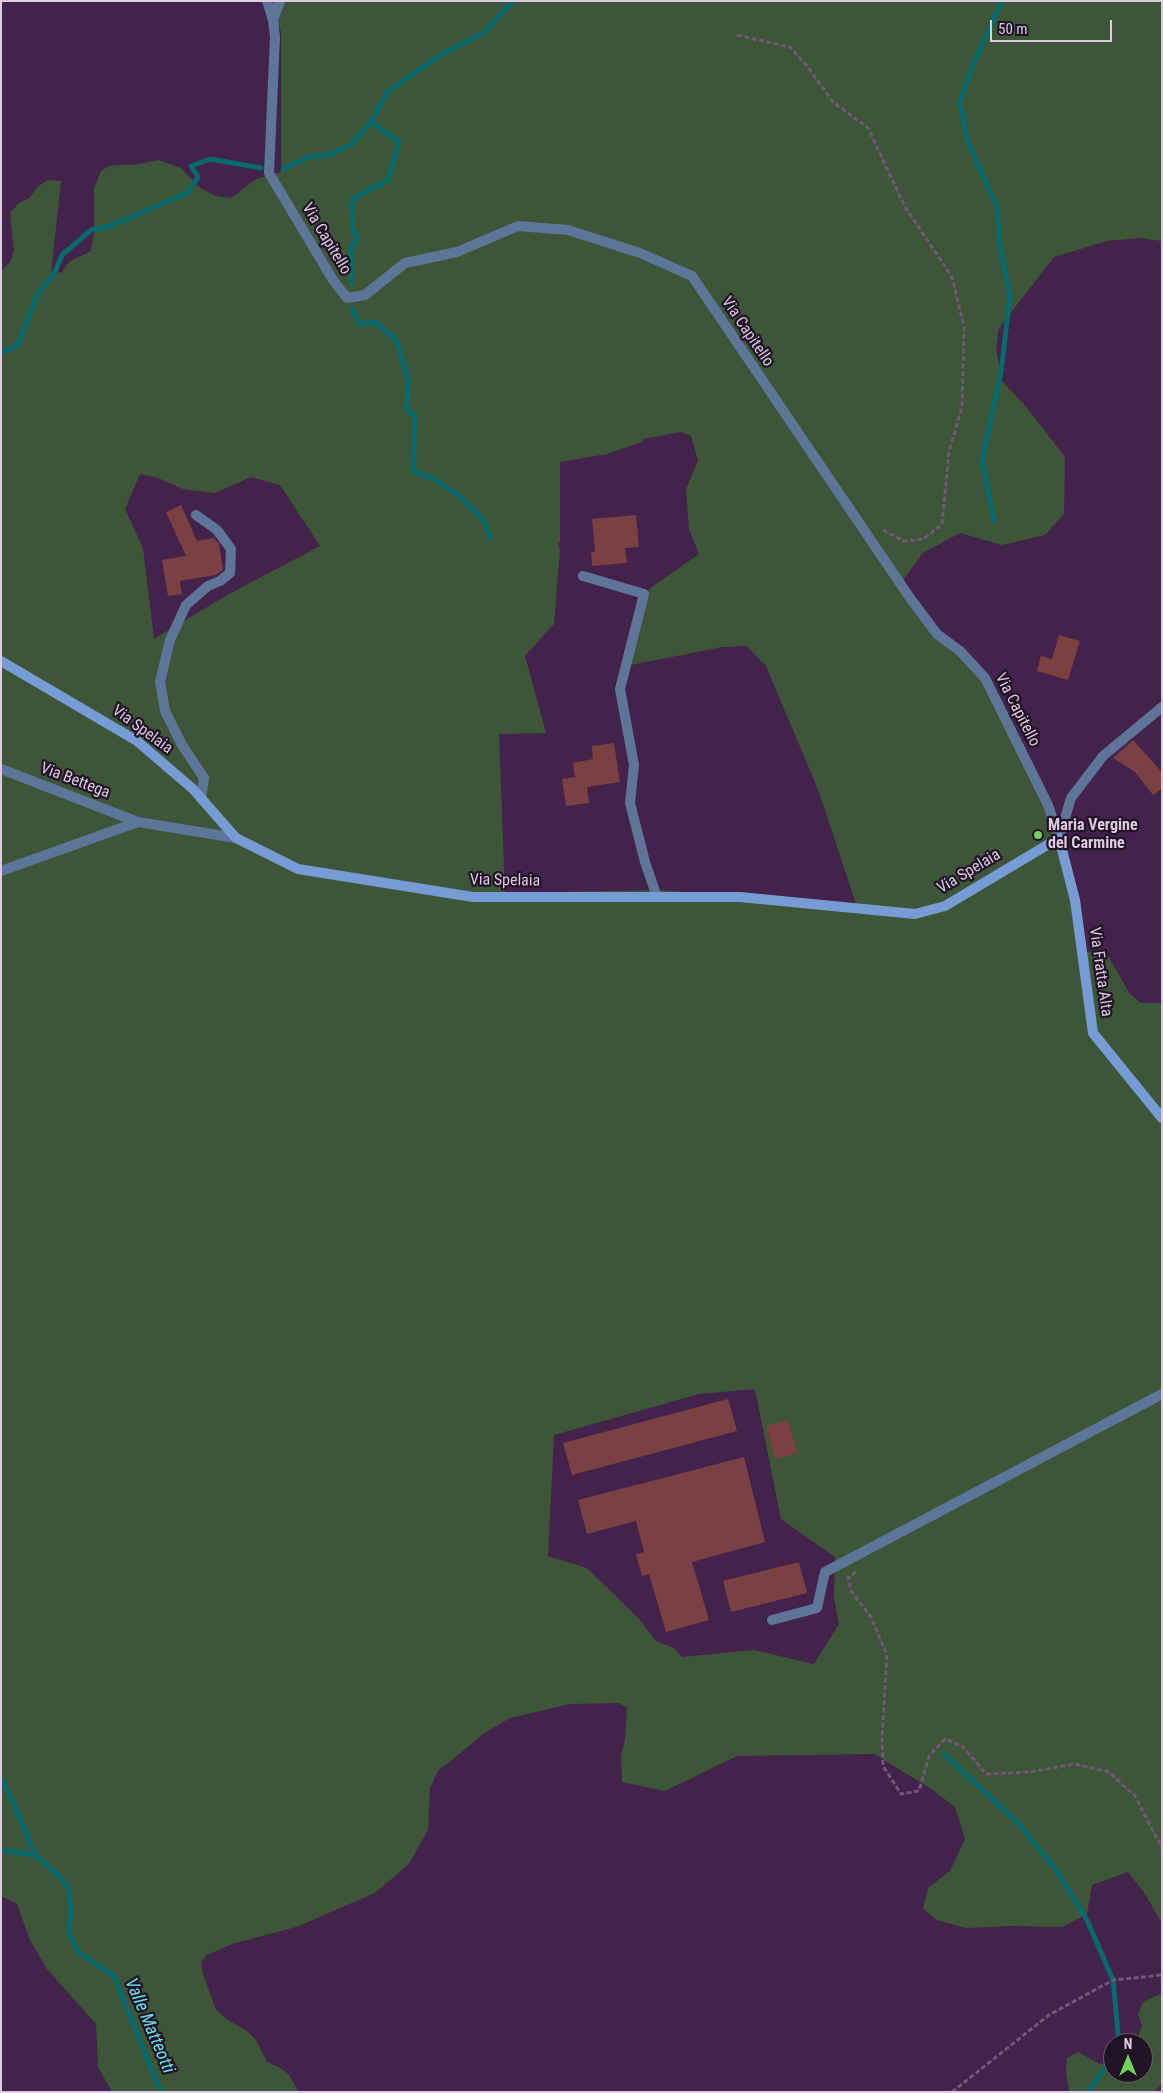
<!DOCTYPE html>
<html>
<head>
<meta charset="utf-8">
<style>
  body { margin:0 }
  #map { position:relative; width:1163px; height:2093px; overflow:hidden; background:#43224b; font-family:"Roboto Condensed",sans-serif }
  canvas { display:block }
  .frame { position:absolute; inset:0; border:2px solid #decae3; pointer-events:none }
  .north { position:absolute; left:1103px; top:2033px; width:50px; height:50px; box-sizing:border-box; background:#211325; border:1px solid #6d5c71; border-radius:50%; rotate:0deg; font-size:14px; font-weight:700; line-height:20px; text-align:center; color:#decae3 }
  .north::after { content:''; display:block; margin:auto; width:18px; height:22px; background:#73d25c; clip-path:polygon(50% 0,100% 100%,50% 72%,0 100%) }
  .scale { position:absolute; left:990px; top:20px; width:122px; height:22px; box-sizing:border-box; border:2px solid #decae3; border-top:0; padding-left:6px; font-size:15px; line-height:18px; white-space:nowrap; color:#decae3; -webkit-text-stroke:4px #211325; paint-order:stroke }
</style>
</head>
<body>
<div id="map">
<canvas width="1163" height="2093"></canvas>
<div class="frame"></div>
<div class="north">N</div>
<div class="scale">50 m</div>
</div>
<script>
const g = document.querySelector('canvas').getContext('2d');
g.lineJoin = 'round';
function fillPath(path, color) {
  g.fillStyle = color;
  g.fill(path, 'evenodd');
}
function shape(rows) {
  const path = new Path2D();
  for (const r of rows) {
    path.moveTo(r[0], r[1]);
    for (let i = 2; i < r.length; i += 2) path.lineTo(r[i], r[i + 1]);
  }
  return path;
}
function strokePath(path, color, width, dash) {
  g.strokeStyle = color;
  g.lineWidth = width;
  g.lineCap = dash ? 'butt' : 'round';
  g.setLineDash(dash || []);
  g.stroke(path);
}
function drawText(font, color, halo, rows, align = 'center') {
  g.font = font + ' "Roboto Condensed",sans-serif';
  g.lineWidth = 4.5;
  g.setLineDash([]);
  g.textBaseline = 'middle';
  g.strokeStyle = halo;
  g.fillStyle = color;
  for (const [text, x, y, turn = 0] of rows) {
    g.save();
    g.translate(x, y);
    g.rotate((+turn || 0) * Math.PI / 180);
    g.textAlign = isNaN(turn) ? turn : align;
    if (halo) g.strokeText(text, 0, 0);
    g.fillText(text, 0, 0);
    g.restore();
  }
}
const green = shape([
  [266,1,1162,1,1162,241,1140,238,1107,241,1054,257,999,328,996,349,1002,381,1027,408,1065,457,1064,514,1045,535,1002,545,960,533,923,553,903,580,928,627,982,676,1060,840,1082,953,1104,949,1130,994,1141,1003,1162,1003,1162,1923,1145,1894,1128,1872,1092,1885,1087,1914,1062,1927,1012,1926,966,1928,937,1920,923,1909,928,1888,950,1871,965,1839,955,1807,930,1788,874,1754,737,1756,665,1791,622,1782,621,1755,625,1740,627,1708,619,1703,570,1704,510,1718,486,1732,438,1771,430,1788,428,1830,409,1864,375,1893,296,1927,232,1944,207,1955,201,1961,203,1974,216,2010,225,2018,247,2031,256,2040,267,2062,279,2067,289,2075,299,2092,112,2092,98,2067,96,2024,47,1969,30,1940,17,1904,1,1896,1,271,10,262,14,251,10,213,19,203,30,198,37,187,48,180,61,181,51,274,62,272,70,261,91,251,94,232,94,189,101,171,109,166,139,164,159,160,181,168,200,188,216,196,231,198,256,179,281,172,281,32,275,13],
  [681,432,691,436,698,461,686,489,689,529,699,554,649,589,626,666,722,647,747,646,766,666,819,792,858,910,835,905,660,890,505,893,499,734,546,733,525,656,554,624,560,550,558,543,560,541,560,462,607,454,642,442,643,439],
  [140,474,158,478,183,489,215,493,251,477,280,485,320,546,229,594,154,639,143,548,125,509],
  [755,1389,781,1519,835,1557,834,1599,839,1624,814,1664,754,1650,682,1657,674,1648,656,1641,639,1619,587,1568,548,1556,554,1435,699,1394],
  [1162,1993,1162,2084,1154,2092,1069,2092,1066,2071,1067,2058,1078,2052,1100,2064,1113,2064,1113,2073,1143,2073,1143,2043,1131,2043,1138,2037,1142,2026,1138,2014,1143,2002]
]);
const stream = shape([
  [283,169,308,157,329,155,352,144,371,122],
  [352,284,351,247,358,239,353,230,352,199,388,180,399,142,371,122,388,91,444,53,485,32,506,8,514,1],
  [352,308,359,324,375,322,397,341,408,380,407,411,415,415,413,471,436,480,459,496,485,522,490,539],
  [1,353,18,345,38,293,54,274,62,255,91,230,113,225,187,193,198,177,191,166,210,159,261,168],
  [994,521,982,461,1001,372,1010,296,1000,247,997,207,967,140,960,102,973,65,1002,1],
  [944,1754,1018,1823,1054,1867,1087,1920,1113,1980,1119,2043],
  [1,1779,14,1804,35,1855,53,1870,68,1887,71,1909,69,1933,78,1952,114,1976,157,2083,162,2092],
  [1,1850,35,1855],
  [1088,2092,1113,2056]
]);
const building = shape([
  [181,505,197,541,214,538,219,544,223,570,216,575,180,581,182,594,168,596,162,560,186,556,166,512],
  [636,515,639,547,625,548,627,563,592,566,591,552,595,552,592,519],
  [1059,635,1080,641,1068,680,1037,671,1041,656,1052,659],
  [1133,740,1162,772,1162,789,1153,795,1135,772,1113,758],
  [614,743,620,782,587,787,589,803,566,806,562,779,575,777,573,763,593,759,592,746],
  [728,1399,737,1431,572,1475,563,1443],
  [788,1420,797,1453,775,1459,766,1426],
  [744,1457,765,1542,692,1562,709,1620,666,1632,649,1574,642,1576,636,1554,644,1552,636,1521,587,1534,578,1500],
  [799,1562,807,1593,731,1612,723,1581]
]);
const path = shape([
  [737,35,790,47,807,66,833,102,868,128,905,207,952,277,964,326,962,407,949,452,942,524,924,539,904,541,881,529],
  [856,1572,848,1578,851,1591,871,1617,887,1655,882,1738,883,1766,901,1794,919,1791,929,1756,945,1739,962,1746,986,1774,1030,1772,1075,1764,1109,1772,1135,1796,1162,1848],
  [952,2092,1049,2015,1113,1980,1162,1975]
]);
const street = shape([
  [267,1,273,20,275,37,269,173,333,280,347,298,365,295,405,263,457,252,518,226,568,230,640,253,692,276,910,598,937,634,960,651,985,678,1048,805,1059,838],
  [273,20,280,1],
  [196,515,217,530,231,549,230,573,220,581,208,586,186,605,170,640,160,682,165,711,182,745,204,778,201,798],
  [583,576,644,594,620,689,634,765,630,803,645,862,657,897],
  [1,769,138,822],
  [1059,838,1071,798,1103,756,1162,707],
  [1,871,138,822,236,838],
  [772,1620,817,1608,825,1572,1162,1394]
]);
const secondary = shape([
  [1,661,137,741,193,789,236,838,298,869,473,897,740,897,915,914,945,906,1059,838,1075,900,1093,1033,1162,1118]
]);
const markers = [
  [1038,835,5,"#73d25c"]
];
const streetNames = [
  ["Via Capitello",326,239,59],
  ["Via Capitello",747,332,56],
  ["Via Capitello",1017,710,63],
  ["Via Spelaia",142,730,36],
  ["Via Bettega",75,781,21],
  ["Via Spelaia",969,872,-31],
  ["Via Spelaia",505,881,1],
  ["Via Fratta Alta",1100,972,82]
];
const poiNames = [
  ["Maria Vergine",1048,826],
  ["del Carmine",1048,844]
];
const waterNames = [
  ["Valle Matteotti",149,2026,67]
];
fillPath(green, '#3e5638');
strokePath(stream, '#066a6f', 5);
fillPath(building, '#7b4041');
strokePath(path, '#73567a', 3, [5, 2.5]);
strokePath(street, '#5e759a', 10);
strokePath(secondary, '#779bd5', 10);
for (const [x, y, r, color] of markers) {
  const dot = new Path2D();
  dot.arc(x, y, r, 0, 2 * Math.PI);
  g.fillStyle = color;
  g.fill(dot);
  strokePath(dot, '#211325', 2);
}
drawText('16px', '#decae3', '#211325', streetNames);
drawText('bold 16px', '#decae3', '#211325', poiNames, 'left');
drawText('italic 18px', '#68e4ea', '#211325', waterNames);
</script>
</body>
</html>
